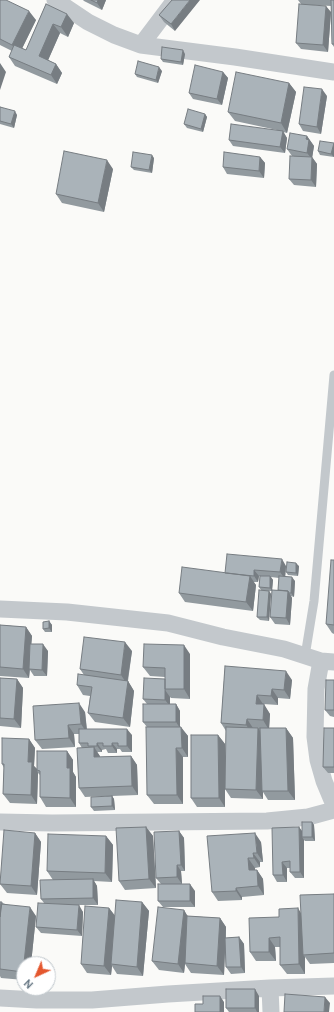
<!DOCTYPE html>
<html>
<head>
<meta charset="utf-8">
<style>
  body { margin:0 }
  #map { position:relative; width:334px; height:1012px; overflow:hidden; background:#fafaf8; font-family:Cabin,sans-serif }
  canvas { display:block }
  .north { position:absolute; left:16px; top:956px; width:40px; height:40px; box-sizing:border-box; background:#fff; border:1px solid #c1c8cd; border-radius:50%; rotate:224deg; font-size:11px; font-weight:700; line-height:16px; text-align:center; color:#657683 }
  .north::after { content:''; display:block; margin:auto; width:14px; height:18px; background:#e4572e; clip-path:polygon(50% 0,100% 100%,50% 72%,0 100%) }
</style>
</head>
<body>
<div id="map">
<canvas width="334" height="1012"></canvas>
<div class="north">N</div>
</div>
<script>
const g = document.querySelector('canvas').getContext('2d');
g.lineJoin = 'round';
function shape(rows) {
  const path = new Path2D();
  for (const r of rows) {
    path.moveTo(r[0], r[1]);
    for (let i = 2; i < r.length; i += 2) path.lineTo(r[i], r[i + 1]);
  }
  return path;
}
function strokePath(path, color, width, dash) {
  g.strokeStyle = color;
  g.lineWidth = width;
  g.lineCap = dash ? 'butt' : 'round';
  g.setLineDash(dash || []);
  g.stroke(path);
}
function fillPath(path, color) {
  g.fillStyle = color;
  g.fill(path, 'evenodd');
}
const lane = shape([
  [305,656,314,601,334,375]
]);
const street = shape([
  [55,0,88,22,114,35,141,45,235,57,334,72],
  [141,45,175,0],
  [0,609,67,612,168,623,223,637,284,649,321,661,334,662],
  [321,661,316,689,315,737,318,760,324,781,334,805],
  [0,822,52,823,267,821,308,817,334,810],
  [270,988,271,1012],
  [0,998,37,1000,92,1000,168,994,270,988,334,986]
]);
const wall = shape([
  [0,0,36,20,22,48,26,50,46,4,74,23,68,37,60,33,48,60,56,64,62,73,57,84,15,66,9,57,12,51,0,45],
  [83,0,106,0,102,10,84,1],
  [172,0,175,31,164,22,159,15],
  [298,0,334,0,334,47,332,44,331,6,313,5,331,12,328,52,301,49,296,43,301,4],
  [185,54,183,65,163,62,161,59],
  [162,71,158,83,137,77,135,74],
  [223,72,228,78,222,105,193,99,189,93],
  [289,83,296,92,287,133,283,132,287,138,285,153,233,146,229,140,277,130,235,121,228,112],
  [327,96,321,134,303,131,299,124],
  [0,107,17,115,14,128,0,124],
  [205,114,207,117,203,132,187,128,184,124],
  [307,136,314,146,312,157,317,164,316,187,294,185,289,179,294,156,292,156,287,149],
  [334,143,334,157,320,155,318,151],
  [260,157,265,163,264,178,227,174,223,167],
  [154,158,152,173,134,170,131,167],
  [113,169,104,212,62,203,56,194],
  [334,560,334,634,332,633,326,624],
  [286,566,285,577,295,581,294,597,291,596,292,598,290,625,275,624,270,617,272,591,269,591,271,594,269,621,260,620,257,617,261,590,259,587,260,576,259,576,258,582,253,582,256,585,253,611,185,602,179,593,225,573],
  [271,577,279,578,278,590,272,590,273,580],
  [299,566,298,576,288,575,286,572],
  [49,621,52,625,52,632,45,632,43,629],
  [0,625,26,627,32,636,31,644,48,651,47,676,34,676,30,670,29,678,0,676],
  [132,651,128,681,134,691,130,727,95,722,88,713,90,696,83,695,77,685,84,675,80,669],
  [190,654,190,699,171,698,170,697,170,704,176,704,180,711,180,727,188,736,188,757,183,757,183,804,154,804,147,795,147,727,143,722,147,704,143,699,165,679,165,677,150,676,143,667],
  [225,666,292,680,290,699,278,698,278,705,263,704,270,714,269,728,286,728,293,738,295,800,268,800,263,792,263,799,231,798,225,789,225,807,197,807,191,798,218,735,225,744,225,784,226,731,221,723],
  [0,678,17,679,23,688,21,728,0,726],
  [334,680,334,717,330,716,325,710],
  [85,712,87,729,132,735,132,752,122,752,120,749,117,749,117,753,108,753,106,749,102,750,102,752,97,752,100,757,131,756,137,765,138,795,112,796,114,799,115,810,94,811,91,807,107,796,85,797,79,788,82,748,79,743,79,734,74,734,75,747,42,749,35,740],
  [334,728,334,773,328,773,323,767],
  [29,739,35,748,34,766,37,769,67,751,73,760,73,772,76,777,76,807,46,807,40,797,40,775,38,773,37,804,10,803,3,794,4,768,2,764],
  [312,822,314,825,315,841,305,841,304,840,304,878,295,878,290,872,290,868,287,868,287,882,277,882,273,875,299,827,302,831],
  [146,827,153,836,156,888,125,890,119,881],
  [179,831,184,838,185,871,181,871,182,884,166,884,195,891,195,907,163,907,158,901,161,884,156,878],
  [35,833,41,842,37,895,7,893,0,884],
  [106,836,113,845,112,882,94,881,97,886,98,905,75,905,83,912,82,936,41,933,36,927,44,903,41,899,53,880,47,871],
  [261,842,263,862,260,862,260,867,255,868,255,870,257,870,263,879,264,895,242,897,242,900,218,901,212,892],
  [334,894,334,963,310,964,305,957,305,974,287,974,280,965,280,947,275,947,276,961,256,961,250,952,279,917,301,914],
  [0,902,36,916,31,964,24,964,24,980,1,978,0,976],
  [142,902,149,911,143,976,117,974,112,966,111,975,87,973,81,964,109,908,115,916],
  [184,910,187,916,220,918,226,927,226,938,239,937,244,944,245,973,231,974,226,967,225,949,224,975,191,973,185,964,184,973,159,970,152,961],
  [259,996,259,1012,229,1012,226,1008]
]);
const shadedWall = shape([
  [98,0,106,0,102,10,97,3],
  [190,0,200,0,175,31,171,24],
  [326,6,331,12,328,52,323,45],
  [29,11,36,20,19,55,12,45],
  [67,14,74,23,68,37,61,27],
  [53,24,60,33,46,65,39,56],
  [183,50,185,54,183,65,181,62],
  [0,63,6,72,0,90],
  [56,64,62,73,57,84,51,75],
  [159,67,162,71,158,83,156,80],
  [223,72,228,78,222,105,217,99],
  [289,83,296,92,287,133,281,123],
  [322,89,327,96,321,134,317,127],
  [15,111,17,115,14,128,11,124],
  [205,114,207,117,203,132,201,129],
  [283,131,287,138,285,153,280,147],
  [307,136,314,146,312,159,307,153,306,139],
  [334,143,334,157,331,154],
  [152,155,154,158,152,173,149,170],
  [260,157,265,163,264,178,259,171],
  [312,157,317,164,316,187,311,180],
  [107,160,113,169,104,212,98,203],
  [282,559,286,566,285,579,280,572],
  [296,563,299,566,298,576,296,573],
  [254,570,259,576,258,582,254,576],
  [250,576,256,585,253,611,246,602],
  [270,576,273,580,272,591,270,588],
  [292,577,295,581,294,597,291,593],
  [269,591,271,594,269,621,267,617],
  [288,591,292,598,290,625,286,618],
  [49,621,52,625,52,632,49,628],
  [26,627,32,636,29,678,23,669],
  [125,642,132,651,127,684,121,675],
  [43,644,48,651,47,676,42,670],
  [184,645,190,654,190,699,184,689],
  [286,671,292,680,290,699,284,690],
  [17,679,23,688,21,728,14,719],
  [128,681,134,691,130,727,123,718],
  [272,689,278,698,278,705,271,696],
  [165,690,170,697,170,706,165,700],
  [257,695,263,704,263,713,256,704],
  [79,703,85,712,87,733,81,724],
  [176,704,180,711,180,728,176,722],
  [264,704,270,714,269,730,263,720],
  [247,719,253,728,253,734,246,725],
  [68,725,74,734,75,747,69,738],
  [181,727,188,736,188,757,182,748],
  [258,728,264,737,262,791,263,792,263,799,256,790],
  [286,728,293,738,295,800,288,791],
  [127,729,132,735,132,752,127,746],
  [218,735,225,744,225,807,219,798],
  [29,739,35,748,34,766,38,770,37,770,38,773,37,804,31,795,28,762],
  [97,743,102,750,102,752,97,746],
  [112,743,117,749,117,753,112,746],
  [94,747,100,756,100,766,94,757],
  [176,748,183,757,183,804,177,795],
  [67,751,73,760,73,772,76,777,76,807,70,798,67,768],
  [131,756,137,765,138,795,132,786],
  [112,796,114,799,115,810,112,806],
  [312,822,314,825,315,841,312,837],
  [146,827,153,836,156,888,149,879],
  [299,827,304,834,302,837,304,840,304,878,300,872],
  [179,831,184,838,185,871,181,865],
  [35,833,41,842,37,895,31,886],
  [255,833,261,842,263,862,257,853],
  [106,836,113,845,112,882,105,873],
  [253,853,260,862,260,867,254,858],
  [248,858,255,868,256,879,249,870],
  [282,862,287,868,287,882,283,875],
  [177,865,181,871,182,884,177,877],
  [257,870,263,879,264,895,258,886],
  [93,879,97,886,98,905,93,898],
  [190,884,195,891,195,907,190,901],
  [236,888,242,897,242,900,236,891],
  [142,902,149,911,143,976,137,967],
  [79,905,83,912,82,936,77,930],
  [30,907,36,916,31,964,24,964,24,973,23,972],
  [109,908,116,917,111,964,112,966,111,975,104,966],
  [298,908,304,918,303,955,305,957,305,974,299,964],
  [184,910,190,920,184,973,178,964],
  [220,918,226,927,224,975,217,966],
  [239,937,244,944,245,973,241,967],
  [269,938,275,947,276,961,269,952],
  [255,989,259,996,259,1012,257,1012,255,1008],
  [220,996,224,1002,224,1012,220,1012],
  [325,997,330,1003,329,1012,324,1012]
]);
const building = shape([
  [0,0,6,0,29,11,12,45,0,39,0,0],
  [91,0,98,0,97,3,91,0],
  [172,0,190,0,171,24,159,15,172,0],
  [331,0,334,0,334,44,332,44,331,0],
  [46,4,67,14,61,27,53,24,39,56,56,64,51,75,9,57,14,45,26,50,46,4],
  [299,4,326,6,323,45,296,43,299,4],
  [162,47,183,50,181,62,161,59,162,47],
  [138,61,159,67,156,80,135,74,138,61],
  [195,65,223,72,217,99,189,93,195,65],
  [236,72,289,83,281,123,228,112,236,72],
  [304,87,322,89,317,127,299,124,304,87],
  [0,107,15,111,11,124,0,121,0,107],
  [188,109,205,114,201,129,184,124,188,109],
  [231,124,283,131,280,147,229,140,231,124],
  [290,133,307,136,306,139,309,140,307,153,287,149,290,133],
  [320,141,334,143,331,154,318,151,320,141],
  [64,151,107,160,98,203,56,194,64,151],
  [133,152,152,155,149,170,131,167,133,152],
  [224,152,260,157,259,171,223,167,224,152],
  [290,156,312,157,311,180,289,179,290,156],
  [227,554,282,559,280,572,254,570,254,576,225,573,227,554],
  [331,560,334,560,334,625,326,624,331,560],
  [287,562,296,563,296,573,286,572,287,562],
  [182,567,250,576,246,602,179,593,182,567],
  [260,576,270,576,270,588,259,587,260,576],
  [279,576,292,577,291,593,289,593,288,591,278,590,279,576],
  [259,590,269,591,267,617,257,617,259,590],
  [272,590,288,591,286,618,270,617,272,590],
  [49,621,49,628,43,629,43,622,49,621],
  [0,625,26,627,23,669,0,667,0,625],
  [84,637,125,642,121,675,80,669,84,637],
  [30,644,43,644,42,670,29,669,30,644],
  [144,644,184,645,184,689,165,689,165,668,143,667,144,644],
  [225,666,286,671,284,690,272,689,271,696,257,695,256,704,264,704,263,720,247,719,246,725,221,723,225,666],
  [78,674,128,681,123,718,88,713,92,687,77,685,78,674],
  [0,678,17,679,14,719,0,718,0,678],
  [144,678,165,679,165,700,143,699,144,678],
  [326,680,334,680,334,710,325,710,326,680],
  [79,703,81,724,68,725,69,738,35,740,33,706,79,703],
  [143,704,176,704,176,722,143,722,143,704],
  [146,727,181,727,182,748,176,748,177,795,147,795,146,727],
  [226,727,258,728,256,790,225,789,226,727],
  [260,728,286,728,288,791,262,791,260,728],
  [324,728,334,728,334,767,323,767,324,728],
  [79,729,127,729,127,746,118,746,118,743,112,743,112,746,103,746,103,743,97,743,97,746,88,746,88,743,79,743,79,729],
  [191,735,218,735,219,798,191,798,191,735],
  [2,738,29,739,28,762,32,762,31,795,3,794,4,764,2,764,2,738],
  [94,747,94,757,131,756,132,786,79,788,77,748,94,747],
  [37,751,67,751,67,768,70,768,70,798,40,797,40,771,37,770,37,751],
  [112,796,112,806,91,807,91,797,112,796],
  [302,822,312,822,312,837,302,837,302,822],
  [146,827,149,879,119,881,116,828,146,827],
  [299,827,300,872,290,872,290,861,282,862,283,875,273,875,272,828,299,827],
  [4,830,35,833,31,886,0,884,4,830],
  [179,831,181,865,177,865,177,877,156,878,154,832,179,831],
  [255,833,257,853,253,853,254,858,248,858,249,870,257,870,258,886,236,888,236,891,212,892,207,836,255,833],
  [48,834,106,836,105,873,47,871,48,834],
  [93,879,93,898,41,899,40,880,93,879],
  [158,884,190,884,190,901,158,901,158,884],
  [334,894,334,953,303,955,300,895,334,894],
  [116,900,142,902,137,967,111,964,116,900],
  [0,902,2,902,0,917,0,902],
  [38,903,79,905,77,930,36,927,38,903],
  [1,904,30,907,23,972,0,969,0,917,1,904],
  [85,906,109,908,104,966,81,964,85,906],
  [158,907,184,910,178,964,152,961,158,907],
  [298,908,299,964,280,965,280,937,269,938,269,952,250,952,249,918,279,917,279,909,298,908],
  [187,916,220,918,217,966,185,963,187,916],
  [239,937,241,967,226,967,225,938,239,937],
  [226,989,255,989,255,1008,226,1008,226,989],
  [285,994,325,997,324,1012,284,1012,285,994],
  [203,996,220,996,220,1012,195,1012,195,1004,203,1004,203,996]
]);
strokePath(lane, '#c3c8cc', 9);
strokePath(street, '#c3c8cc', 17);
fillPath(wall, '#929a9f');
fillPath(shadedWall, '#777d82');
fillPath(building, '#aab3b9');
strokePath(building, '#777d82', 1);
</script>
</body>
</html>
